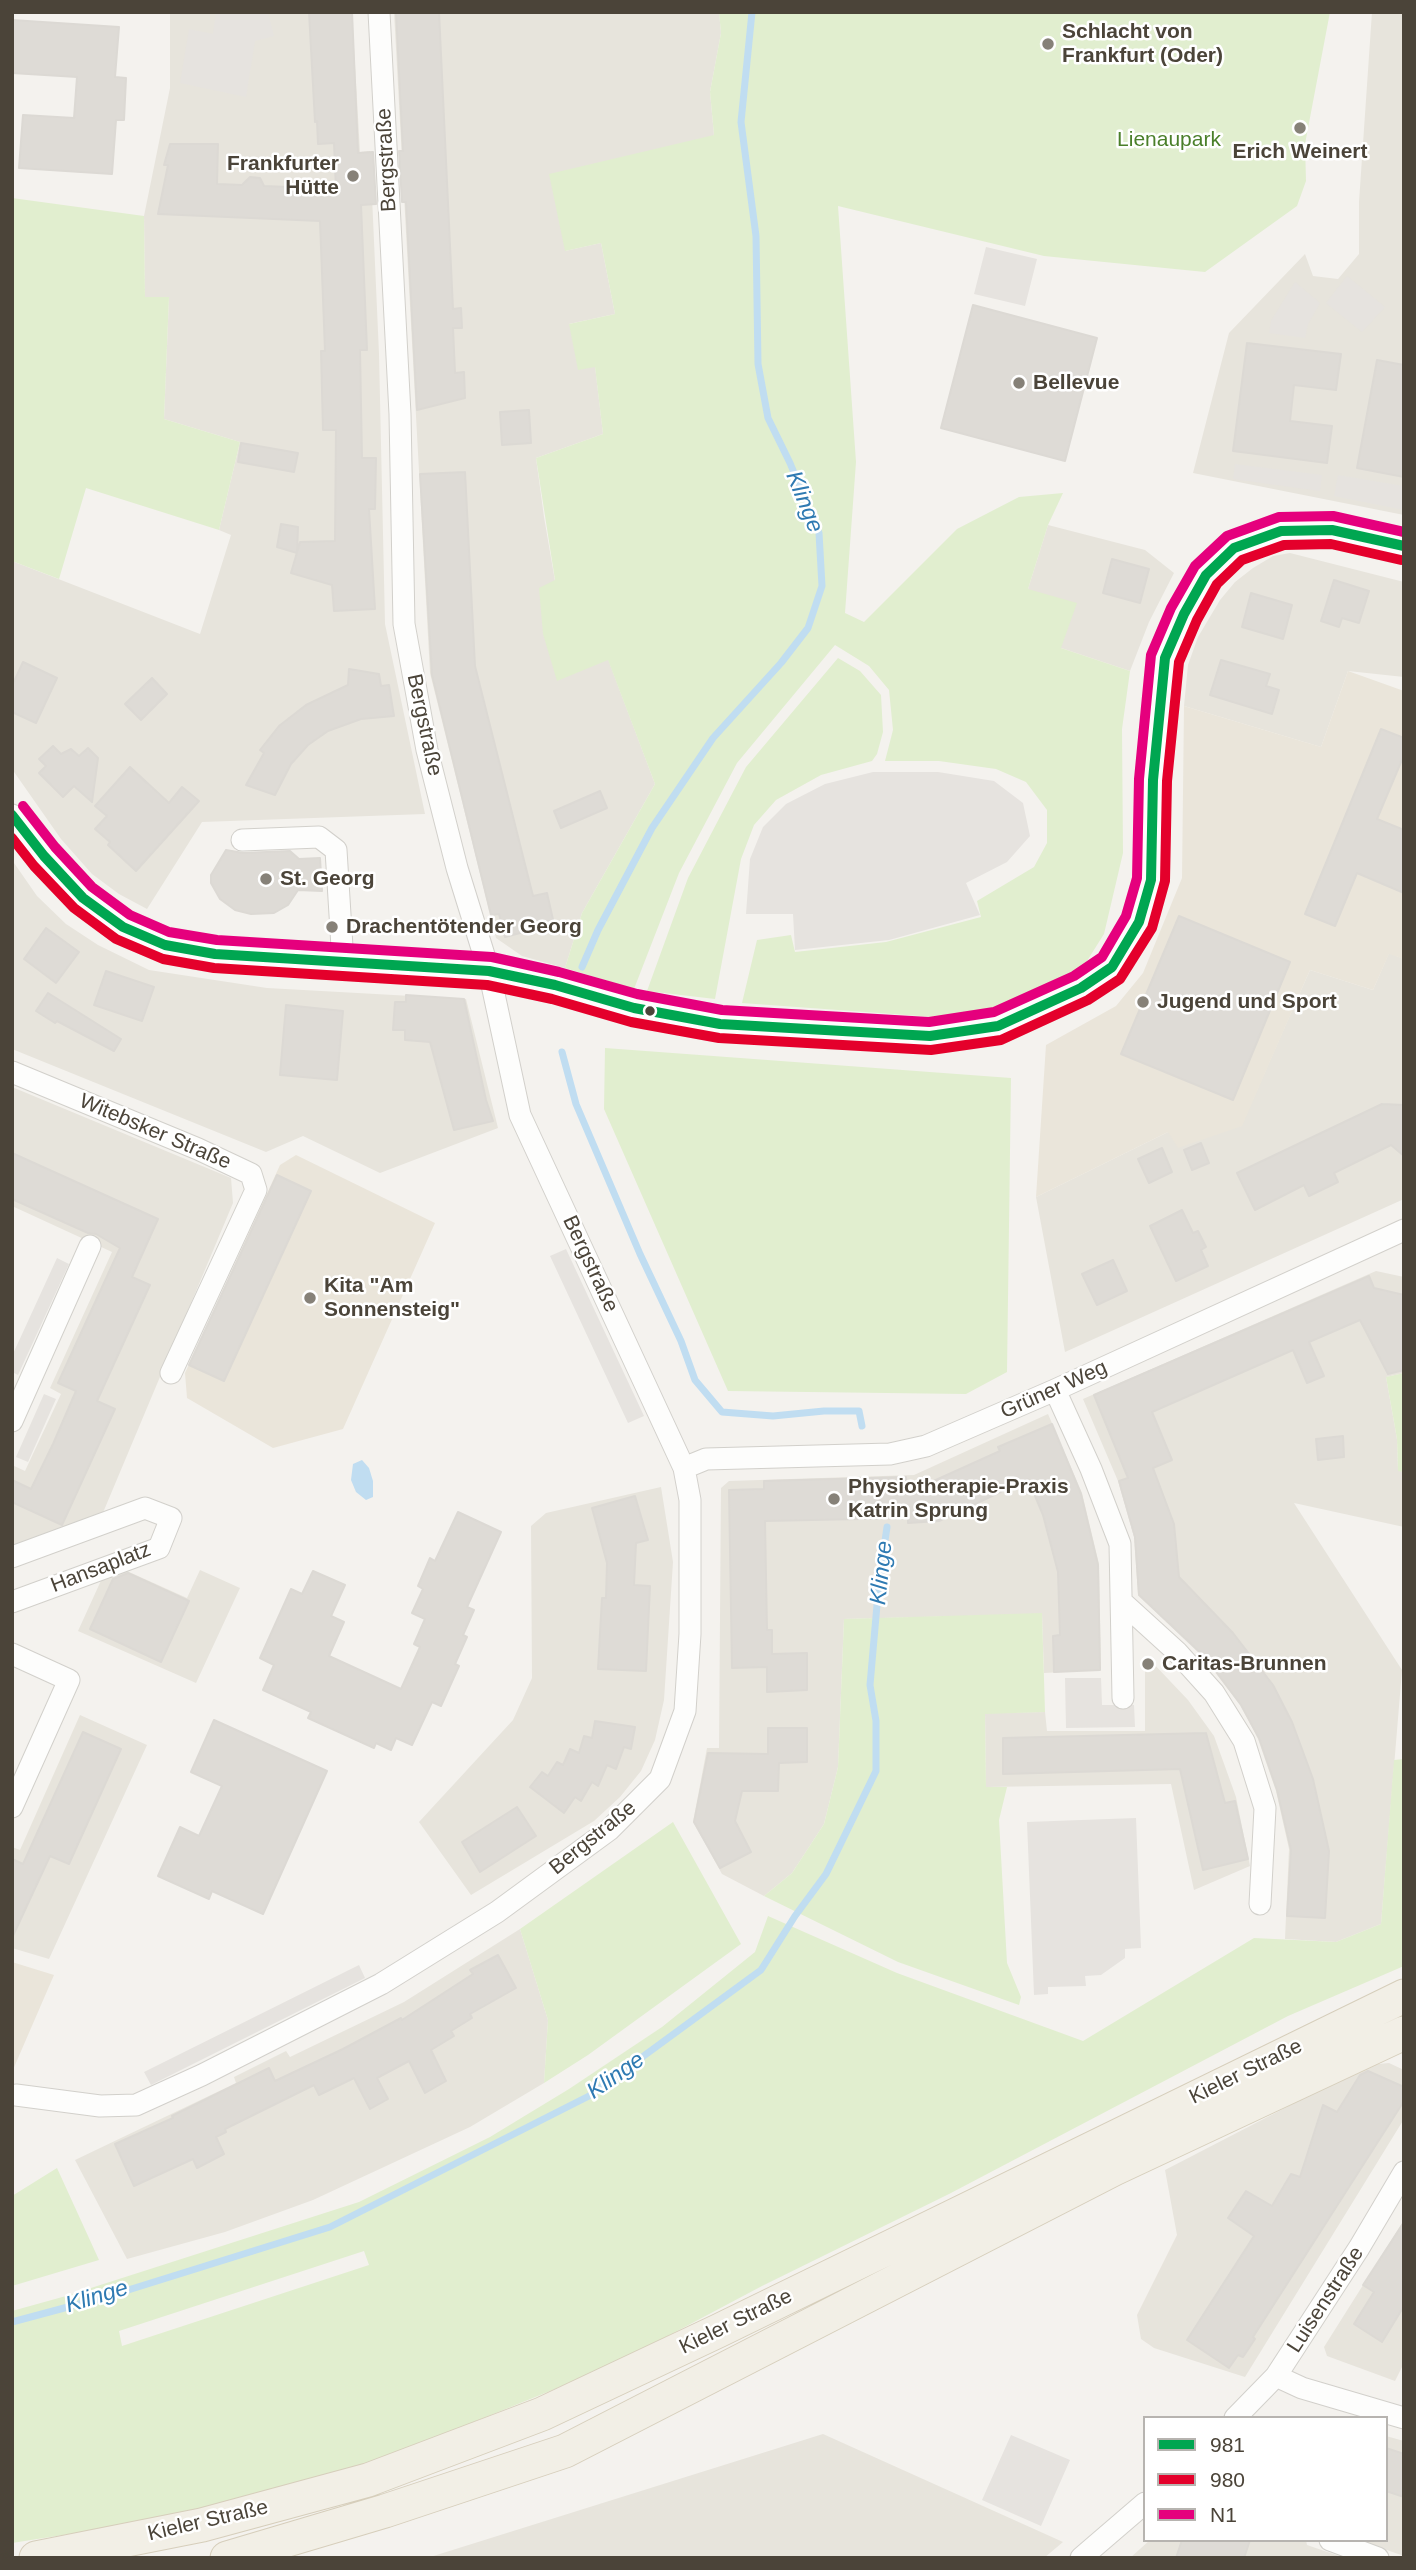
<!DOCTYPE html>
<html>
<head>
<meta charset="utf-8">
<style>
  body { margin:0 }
  #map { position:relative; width:1416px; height:2570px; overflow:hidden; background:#f4f2ee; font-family:Helvetica,sans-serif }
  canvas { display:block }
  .frame { position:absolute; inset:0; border:14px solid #4b4439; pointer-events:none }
  .legend { position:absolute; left:1143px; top:2416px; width:245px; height:126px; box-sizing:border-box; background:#fff; border:2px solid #b7b4b0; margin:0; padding:9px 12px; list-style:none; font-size:21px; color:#4b4439 }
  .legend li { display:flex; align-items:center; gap:14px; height:35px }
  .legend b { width:35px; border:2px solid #b7b4b0 }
</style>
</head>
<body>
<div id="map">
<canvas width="1416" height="2570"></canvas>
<div class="frame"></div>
<ul class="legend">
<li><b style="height:9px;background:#00a651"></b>981</li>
<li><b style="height:9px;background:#e4002b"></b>980</li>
<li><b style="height:9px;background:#e5007d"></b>N1</li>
</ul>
</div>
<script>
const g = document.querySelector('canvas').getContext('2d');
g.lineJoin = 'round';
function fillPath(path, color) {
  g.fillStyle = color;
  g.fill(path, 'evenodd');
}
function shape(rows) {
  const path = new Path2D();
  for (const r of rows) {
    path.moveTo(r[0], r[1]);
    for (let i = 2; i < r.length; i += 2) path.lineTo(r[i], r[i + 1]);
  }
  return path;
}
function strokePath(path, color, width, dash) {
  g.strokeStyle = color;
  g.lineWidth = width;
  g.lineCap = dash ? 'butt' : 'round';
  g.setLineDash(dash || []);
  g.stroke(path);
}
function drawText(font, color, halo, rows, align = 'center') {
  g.font = font + ' Helvetica,sans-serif';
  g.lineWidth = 5;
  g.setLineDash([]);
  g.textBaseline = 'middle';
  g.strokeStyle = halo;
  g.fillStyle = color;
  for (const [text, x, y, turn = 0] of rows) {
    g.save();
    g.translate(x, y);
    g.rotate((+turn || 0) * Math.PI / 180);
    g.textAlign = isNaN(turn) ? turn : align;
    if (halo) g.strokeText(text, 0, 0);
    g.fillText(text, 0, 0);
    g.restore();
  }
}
const residential = shape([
  [170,12,352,12,360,152,370,151,379,354,385,624,425,814,202,822,147,909,119,894,92,874,61,839,12,769,12,561,200,634,231,535,219,530,240,442,164,419,169,297,145,297,144,216,170,88],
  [394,12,719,12,721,33,710,92,714,135,565,251,601,243,615,314,569,324,595,366,603,434,536,458,544,517,555,581,608,659,655,784,582,913,565,968,522,956,496,938,430,673],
  [1372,12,1404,12,1404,515,1193,473,1229,333,1305,254,1313,276,1338,279,1359,254,1359,202],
  [1048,525,1145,550,1174,573,1149,622,1130,671,1061,648,1028,589],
  [1290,553,1404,582,1404,677,1348,671,1321,747,1184,706,1188,665,1198,637,1220,600,1235,582,1253,568,1273,556],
  [12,860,37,896,66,924,98,945,149,970,267,988,466,999,498,1128,380,1173,303,1136,266,1152,12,1049],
  [1389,953,1404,959,1404,1199,1065,1352,1036,1197,1168,1132,1241,1126,1310,970,1373,990],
  [12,1087,231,1178,233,1203,102,1515,12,1548,12,1465,25,1471,61,1394,50,1388,112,1252,12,1206],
  [1376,1271,1404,1277,1404,1373,1386,1377,1397,1439,1398,1470,1404,1472,1404,1527,1294,1503,1402,1670,1381,1924,1336,1942,1285,1939,1289,1849,1276,1791,1258,1739,1241,1706,1204,1658,1138,1595,1134,1537,1118,1481,1083,1399],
  [1048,1414,1082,1493,1099,1564,1101,1670,1044,1673,1042,1614,844,1619,838,1767,824,1824,792,1873,764,1896,722,1874,693,1822,707,1748,719,1748,721,1488,729,1481,914,1475],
  [661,1487,673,1562,664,1700,655,1740,641,1771,620,1797,594,1821,471,1895,419,1822,513,1720,532,1678,531,1526,546,1513],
  [118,1567,187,1598,200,1570,240,1588,196,1683,78,1631,104,1574],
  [1152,1662,1188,1700,1214,1736,1236,1797,1250,1866,1194,1890,1171,1784,986,1787,985,1713,1045,1712,1047,1731,1145,1731,1145,1666],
  [80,1715,147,1745,49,1959,12,1948,12,1847,20,1850],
  [520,1929,548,2020,544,2083,470,2127,313,2200,225,2232,127,2259,75,2160,236,2083,234,2077,286,2051,290,2057,404,2002],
  [1389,2063,1404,2070,1404,2119,1245,2377,1154,2348,1141,2339,1137,2315,1177,2235,1165,2170,1368,2065],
  [1404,2220,1404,2363,1395,2381,1327,2356,1324,2347],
  [823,2434,1063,2542,1044,2558,427,2558],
  [1386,2436,1404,2441,1404,2556,1358,2540,1386,2540],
  [1150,2540,1306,2540,1307,2545,1345,2558,1130,2558]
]);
const education = shape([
  [1348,671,1404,691,1404,959,1389,954,1373,990,1310,970,1242,1126,1178,1148,1168,1132,1036,1197,1046,1045,1116,1006,1143,973,1182,878,1184,706,1321,747],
  [296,1155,435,1223,343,1429,273,1448,187,1398,185,1373,280,1165],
  [12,1962,54,1975,12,2072]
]);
const green = shape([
  [719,12,1330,12,1305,144,1306,181,1297,206,1205,272,1044,256,838,206,856,462,845,613,864,622,957,529,1019,497,1063,493,1048,525,1028,589,1077,603,1061,648,1130,671,1122,729,1123,853,1104,934,1075,980,996,1014,934,1017,742,1003,757,940,791,935,795,952,886,942,981,917,977,901,1034,867,1047,843,1047,810,1026,782,996,769,939,761,885,761,893,730,889,690,869,666,835,645,737,763,679,873,634,989,565,968,582,913,655,784,608,660,557,681,543,634,539,588,555,580,536,458,603,434,595,367,578,370,569,324,615,314,601,243,565,251,549,174,714,135,710,92,721,33],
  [12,198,144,216,145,297,169,297,164,419,240,442,219,530,86,488,59,579,12,561],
  [838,658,860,671,881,695,883,732,877,754,872,761,821,775,776,800,754,825,741,859,715,999,647,991,688,878,746,767],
  [605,1048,1011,1078,1007,1372,966,1394,728,1391,604,1109],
  [1404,1373,1404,1472,1398,1471,1397,1439,1386,1377],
  [1042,1613,1045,1712,985,1714,986,1787,1007,1787,999,1820,1007,1963,1021,1997,1019,2005,898,1962,764,1896,792,1873,824,1824,838,1767,844,1619],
  [1404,1759,1404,1966,1288,2016,949,2194,762,2286,647,2347,555,2389,370,2464,190,2515,12,2543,12,2311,66,2296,359,2202,490,2137,569,2089,662,2027,755,1952,768,1916,897,1973,1083,2041,1254,1938,1336,1942,1381,1924,1394,1760],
  [364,2251,369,2265,122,2346,119,2331],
  [673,1822,741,1944,588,2055,544,2083,548,2020,520,1929],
  [57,2168,99,2260,12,2286,12,2196]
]);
const parking = shape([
  [216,12,268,12,274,36,255,41,246,97,180,83,189,29,213,34],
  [986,247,1037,259,1025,306,974,294],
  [1347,276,1385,307,1362,332,1326,303],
  [1295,282,1320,303,1308,324,1305,338,1269,333,1271,321],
  [1235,464,1322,475,1320,491,1233,479],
  [1338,475,1404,486,1404,510,1334,496],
  [873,772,938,772,994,781,1023,803,1030,836,1007,862,966,883,980,915,889,940,795,950,793,914,746,914,750,859,763,827,786,804,825,784],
  [566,1249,644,1416,628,1423,550,1256],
  [57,1258,69,1264,18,1375,12,1372,12,1356],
  [44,1394,56,1399,28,1462,16,1457],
  [1065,1678,1101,1678,1102,1705,1134,1705,1135,1727,1066,1728],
  [1136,1818,1141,1948,1125,1949,1125,1958,1101,1975,1085,1976,1086,1986,1048,1987,1048,1994,1034,1995,1027,1822],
  [359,1965,365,1978,151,2085,144,2072],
  [1011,2435,1070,2460,1041,2526,982,2500]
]);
const water = shape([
  [362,1460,369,1468,373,1481,373,1497,366,1500,356,1492,351,1480,353,1464]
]);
const stream = shape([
  [582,967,598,930,652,828,713,738,781,663,808,628,822,586,819,533,790,463,768,418,758,364,756,236,741,122,752,12],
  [562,1052,576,1104,640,1254,681,1341,695,1380,722,1412,773,1416,824,1411,859,1411,862,1426],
  [12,2322,109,2296,330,2227,589,2096,761,1970,795,1916,826,1874,876,1771,876,1721,870,1685,879,1582,887,1527]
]);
const building = shape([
  [309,12,352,12,358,153,373,152,376,204,361,205,367,350,360,350,362,458,376,458,375,509,369,509,375,609,334,611,332,585,291,573,300,542,335,541,336,430,323,430,321,351,325,351,320,221,158,214,168,165,164,165,170,144,218,144,217,184,242,185,250,177,260,178,264,186,336,189,334,143,318,144,317,121,315,122,309,12],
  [396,12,439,12,453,309,461,308,462,328,453,328,455,373,464,372,465,398,417,410,406,202,402,202,399,151,403,151,396,12],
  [12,20,119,27,115,77,126,78,124,120,116,120,112,174,19,168,23,115,74,118,77,77,12,73,12,20],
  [973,305,1097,338,1065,461,941,428,973,305],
  [1247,343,1341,354,1336,390,1294,385,1290,421,1332,426,1327,463,1233,451,1247,343],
  [1377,360,1404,365,1404,477,1357,468,1377,360],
  [529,410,531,443,502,445,500,412,529,410],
  [241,443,298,453,294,472,238,462,241,443],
  [465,472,475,666,533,896,547,893,554,924,505,937,499,914,491,915,432,675,420,474,465,472],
  [281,524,298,527,297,553,277,547,281,524],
  [1112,559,1149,569,1140,603,1103,593,1112,559],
  [1334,580,1369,591,1359,623,1342,618,1339,627,1321,621,1334,580],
  [1251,593,1292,605,1283,639,1242,627,1251,593],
  [1221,660,1270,674,1266,686,1279,690,1272,714,1210,695,1221,660],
  [23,662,57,678,36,723,12,712,12,686,23,662],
  [349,669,379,674,381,686,389,685,394,716,361,719,328,731,308,745,291,764,275,795,246,785,264,753,260,750,279,726,306,705,348,685,349,669],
  [152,678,167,694,141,720,125,704,152,678],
  [1381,729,1404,738,1404,755,1377,819,1404,830,1404,893,1357,873,1335,926,1305,914,1381,729],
  [53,746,61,754,71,749,79,756,88,748,98,758,92,802,74,786,63,797,39,773,46,766,39,759,53,746],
  [130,767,169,803,182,787,199,801,136,871,108,845,110,842,95,829,107,816,95,806,130,767],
  [600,791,607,808,561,828,554,811,600,791],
  [226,850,243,853,290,851,299,859,320,858,322,891,298,890,288,905,274,913,251,914,235,910,220,899,211,883,211,875,226,850],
  [1179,916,1290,962,1233,1100,1121,1054,1179,916],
  [46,928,79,952,56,983,24,959,46,928],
  [106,971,154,987,142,1021,94,1005,106,971],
  [48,993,121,1039,114,1051,57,1021,55,1023,36,1011,48,993],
  [406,995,464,999,486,1100,493,1121,454,1130,430,1042,405,1040,405,1030,393,1030,395,1002,406,1002,406,995],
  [286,1005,343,1011,337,1080,280,1075,286,1005],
  [1382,1104,1404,1105,1404,1156,1391,1145,1334,1173,1338,1182,1309,1196,1304,1185,1255,1210,1237,1173,1382,1104],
  [1201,1143,1209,1163,1192,1170,1184,1150,1201,1143],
  [1162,1148,1172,1172,1149,1183,1138,1159,1162,1148],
  [12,1153,158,1219,132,1277,150,1285,97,1401,115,1409,62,1525,12,1502,12,1480,31,1489,53,1444,76,1391,58,1383,120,1248,96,1234,88,1233,12,1199,12,1153],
  [277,1175,311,1191,224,1381,189,1365,277,1175],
  [1182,1210,1193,1233,1198,1231,1206,1247,1201,1250,1208,1266,1176,1281,1150,1226,1182,1210],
  [1113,1260,1127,1291,1097,1305,1082,1274,1113,1260],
  [1369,1276,1374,1288,1404,1295,1404,1370,1388,1374,1360,1320,1309,1342,1324,1376,1307,1383,1293,1350,1152,1412,1172,1460,1153,1468,1174,1524,1179,1577,1233,1633,1273,1685,1292,1722,1313,1779,1329,1851,1325,1918,1287,1916,1291,1850,1277,1790,1259,1738,1241,1705,1205,1657,1139,1595,1135,1537,1119,1481,1128,1478,1094,1395,1369,1276],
  [1052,1424,1081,1494,1098,1565,1100,1670,1054,1672,1053,1636,1060,1635,1058,1572,1043,1515,1028,1479,939,1521,908,1523,908,1518,765,1521,767,1630,772,1630,772,1654,807,1653,807,1690,767,1692,767,1667,732,1668,729,1490,764,1489,764,1481,906,1477,907,1493,1000,1451,998,1447,1052,1424],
  [1343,1436,1344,1457,1318,1460,1316,1439,1343,1436],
  [635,1496,648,1540,636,1543,634,1585,650,1586,646,1671,598,1669,602,1598,606,1598,607,1563,592,1508,635,1496],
  [458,1512,501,1532,467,1607,474,1610,463,1635,467,1637,455,1664,459,1666,441,1706,432,1702,412,1745,396,1738,391,1750,376,1743,374,1748,308,1718,311,1712,263,1690,274,1665,260,1658,291,1589,302,1594,313,1571,345,1585,331,1616,344,1622,329,1656,401,1689,420,1647,414,1644,425,1619,412,1613,423,1589,418,1586,430,1558,435,1561,458,1512],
  [128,1573,189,1601,161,1662,90,1629,113,1579,128,1573],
  [214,1720,327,1771,263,1914,212,1891,209,1899,158,1876,180,1827,199,1836,222,1786,191,1772,214,1720],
  [595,1721,635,1727,631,1749,624,1747,616,1769,607,1765,598,1786,592,1782,581,1801,575,1797,564,1813,530,1787,542,1772,548,1776,557,1762,563,1765,570,1749,579,1753,584,1736,592,1738,595,1721],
  [768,1728,807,1728,807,1762,779,1763,778,1791,742,1791,735,1821,751,1852,720,1868,694,1822,708,1753,768,1754,768,1728],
  [83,1732,121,1749,69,1864,50,1856,12,1938,12,1859,23,1864,83,1732],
  [1206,1733,1225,1803,1235,1801,1248,1859,1203,1870,1180,1769,1003,1774,1003,1738,1206,1733],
  [517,1807,536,1836,480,1872,462,1842,517,1807],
  [498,1955,516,1988,470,2014,472,2018,451,2031,454,2036,431,2050,446,2081,425,2093,409,2061,377,2078,388,2099,370,2109,354,2078,319,2095,314,2085,225,2129,226,2132,216,2137,224,2154,197,2168,193,2159,134,2186,115,2144,173,2118,172,2116,269,2068,275,2081,343,2049,401,2018,402,2020,473,1974,470,1970,498,1955],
  [1368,2071,1404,2087,1404,2101,1253,2337,1255,2339,1243,2357,1238,2355,1229,2368,1187,2340,1254,2236,1228,2218,1246,2191,1272,2206,1291,2174,1300,2177,1323,2105,1337,2112,1360,2075,1368,2071],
  [1404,2222,1404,2306,1382,2342,1354,2324,1374,2292,1363,2285,1404,2222],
  [1386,2448,1404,2454,1404,2497,1386,2491,1386,2448],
  [1182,2540,1250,2540,1244,2558,1176,2558,1182,2540]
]);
const street = shape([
  [12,815,44,856,83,898,123,927,165,945,215,954,489,971,555,985,634,1008,720,1024,930,1036,998,1026,1081,988,1112,967,1139,922,1151,880,1153,780,1165,658,1184,614,1206,575,1234,548,1281,531,1332,530,1404,546],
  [242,840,319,837,336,850,343,963],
  [12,1072,198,1149,251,1174,256,1190,171,1373],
  [1055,1390,1091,1469,1120,1544,1123,1698],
  [12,1421,90,1246],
  [684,1468,706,1459,890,1454,926,1446,1055,1390,1404,1230],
  [12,1557,145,1508,171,1518,159,1548,12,1602],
  [1122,1602,1177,1652,1214,1693,1244,1741,1265,1808,1260,1904],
  [12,1654,69,1680,12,1807],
  [16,2095,100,2106,136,2105,202,2075,381,1984,497,1912,609,1830,660,1779,685,1711,690,1634,690,1500,684,1468,520,1115,489,971,457,868,427,750,404,624,400,414,379,12],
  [1276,2376,1302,2388,1404,2418],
  [1235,2418,1276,2376,1359,2248,1404,2172],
  [1330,2540,1378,2558],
  [1081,2558,1145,2503]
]);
const primary = shape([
  [36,2558,202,2525,368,2480,542,2414,718,2331,1404,1996],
  [227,2558,385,2511,565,2451,1114,2169,1404,2033]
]);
const bus1 = shape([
  [12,815,44,856,83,898,123,927,165,945,215,954,489,971,555,985,634,1008,720,1024,930,1036,998,1026,1081,988,1112,967,1139,922,1151,880,1153,780,1165,658,1184,614,1206,575,1234,548,1281,531,1332,530,1404,546]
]);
const bus2 = shape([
  [12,838,34,866,74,908,116,939,163,959,214,968,487,985,552,999,631,1022,719,1038,931,1050,1001,1040,1088,1000,1120,979,1152,928,1165,881,1167,781,1179,662,1197,620,1217,584,1242,560,1284,545,1331,544,1401,560]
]);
const bus3 = shape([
  [23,806,55,847,92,887,130,915,169,932,217,940,492,957,559,972,637,994,722,1010,929,1022,994,1012,1074,976,1102,957,1126,916,1137,878,1139,779,1151,655,1171,608,1195,566,1227,536,1279,517,1333,516,1404,532]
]);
const markers = [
  [1048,44,7,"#868178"],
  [1300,128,7,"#868178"],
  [353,176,7,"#868178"],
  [1019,383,7,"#868178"],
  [266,879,7,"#868178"],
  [332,927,7,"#868178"],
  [1143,1002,7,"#868178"],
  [650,1011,6,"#4b4439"],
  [310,1298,7,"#868178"],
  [834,1499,7,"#868178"],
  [1148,1664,7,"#868178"]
];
const poiNames = [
  ["Schlacht von",1062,32],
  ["Frankfurt (Oder)",1062,56],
  ["Erich Weinert",1300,152,"center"],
  ["Frankfurter",339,164,"right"],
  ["Hütte",339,188,"right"],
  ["Bellevue",1033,383],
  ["St. Georg",280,879],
  ["Drachentötender Georg",346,927],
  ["Jugend und Sport",1157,1002],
  ["Kita \"Am",324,1286],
  ["Sonnensteig\"",324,1310],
  ["Physiotherapie-Praxis",848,1487],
  ["Katrin Sprung",848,1511],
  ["Caritas-Brunnen",1162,1664]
];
const parkNames = [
  ["Lienaupark",1169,140]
];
const streetNames = [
  ["Bergstraße",387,160,-93],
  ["Bergstraße",424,725,78],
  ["Witebsker Straße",155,1132,23],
  ["Bergstraße",590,1264,65],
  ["Grüner Weg",1054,1390,-24],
  ["Hansaplatz",101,1568,-21],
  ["Bergstraße",593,1838,-39],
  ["Kieler Straße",1246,2072,-26],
  ["Luisenstraße",1326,2300,-57],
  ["Kieler Straße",736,2322,-26],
  ["Kieler Straße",208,2521,-13]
];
const waterNames = [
  ["Klinge",804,502,68],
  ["Klinge",882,1573,-84],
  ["Klinge",616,2076,-35],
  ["Klinge",97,2297,-17]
];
fillPath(residential, '#e7e4dc');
fillPath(education, '#eae5da');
fillPath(green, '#e1eecf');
fillPath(parking, '#e6e3df');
fillPath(water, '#c0ddf1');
strokePath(stream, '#c0ddf1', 7);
fillPath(building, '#dedbd6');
strokePath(building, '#dcd9d4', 2);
strokePath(street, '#d2d0cb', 23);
strokePath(primary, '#d6cebb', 35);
strokePath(street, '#fdfdfc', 21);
strokePath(primary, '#f2efe6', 33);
strokePath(bus1, '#00a651', 10);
strokePath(bus2, '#e4002b', 10);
strokePath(bus3, '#e5007d', 10);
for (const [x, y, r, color] of markers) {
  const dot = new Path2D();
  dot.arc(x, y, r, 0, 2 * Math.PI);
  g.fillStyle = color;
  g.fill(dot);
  strokePath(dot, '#fff', 2.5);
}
drawText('bold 21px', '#4b4439', '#fff', poiNames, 'left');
drawText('21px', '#4a7f2a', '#fff', parkNames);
drawText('21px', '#4b4439', '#fff', streetNames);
drawText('italic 23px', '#2e7ab2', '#fff', waterNames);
</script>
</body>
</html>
